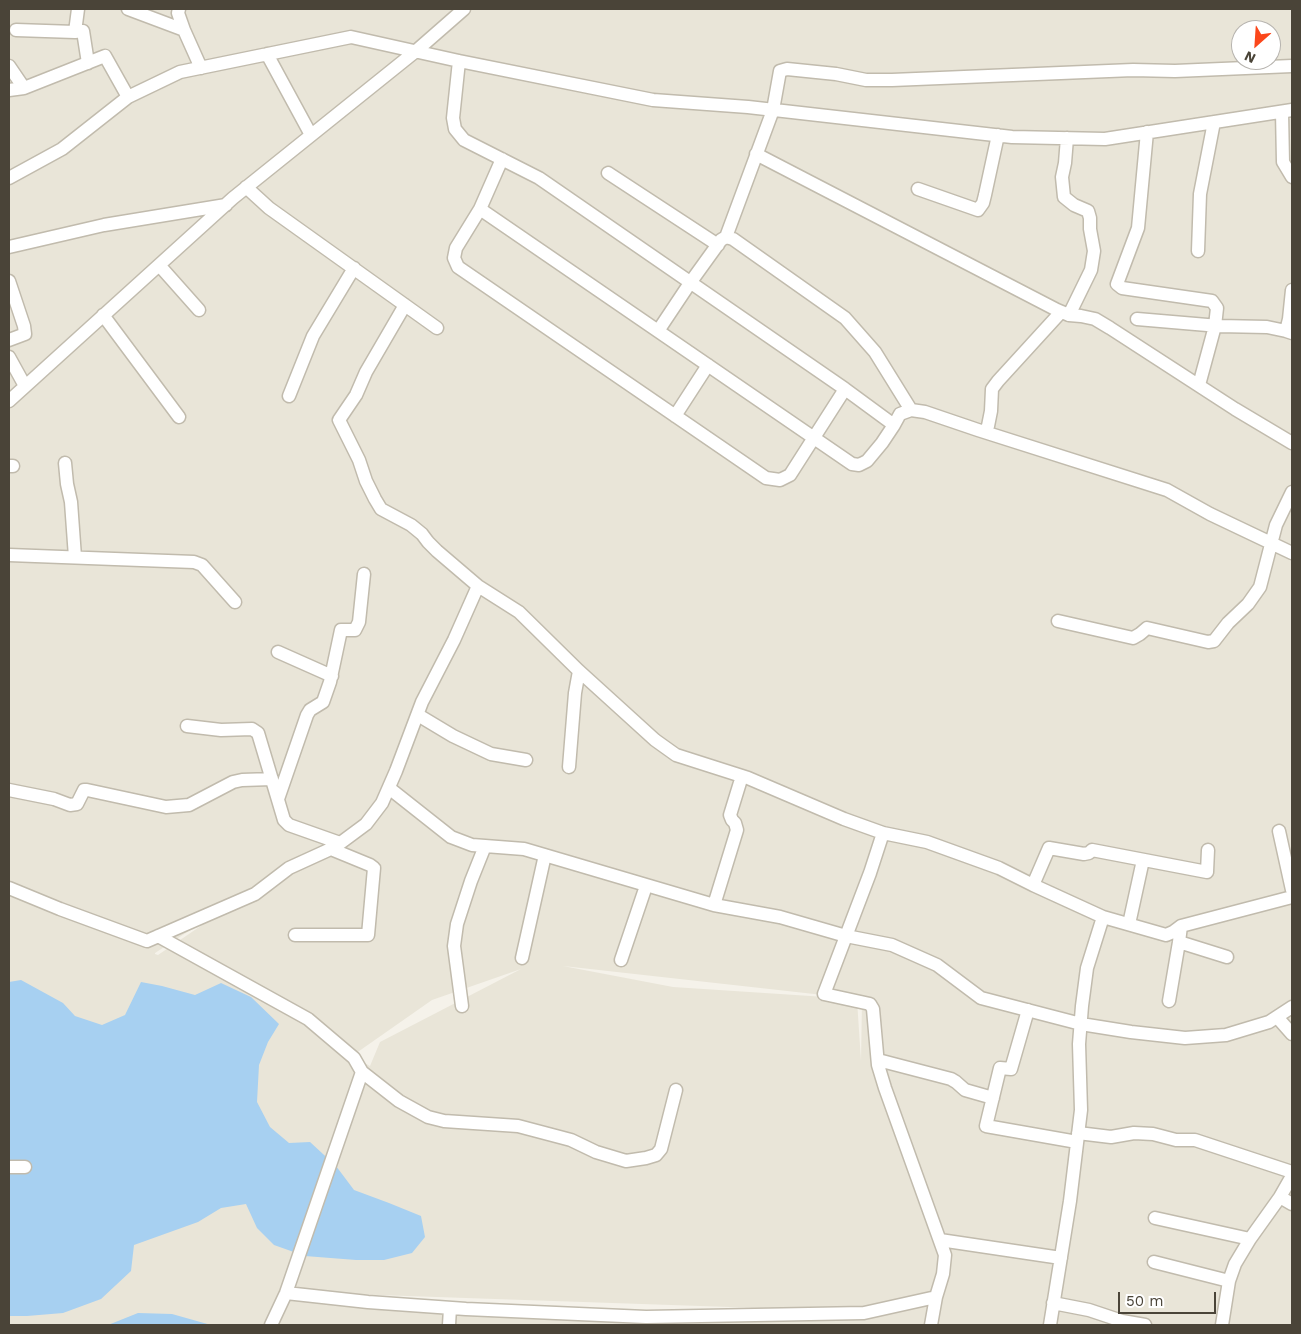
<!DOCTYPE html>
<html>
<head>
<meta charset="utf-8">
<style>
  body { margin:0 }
  #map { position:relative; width:1301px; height:1334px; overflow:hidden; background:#f5f2ea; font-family:"Work Sans",sans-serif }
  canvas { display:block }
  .frame { position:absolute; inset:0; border:10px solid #4a4438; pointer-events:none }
  .north { position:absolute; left:1231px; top:20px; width:50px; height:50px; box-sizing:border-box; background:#fff; border:1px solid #b7b4af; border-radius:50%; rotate:206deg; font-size:14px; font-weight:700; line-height:20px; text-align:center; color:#4a4438 }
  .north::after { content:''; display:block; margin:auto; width:18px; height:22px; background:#fb471b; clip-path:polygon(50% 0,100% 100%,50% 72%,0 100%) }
  .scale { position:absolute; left:1118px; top:1292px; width:98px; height:22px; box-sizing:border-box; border:2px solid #4a4438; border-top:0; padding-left:6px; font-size:15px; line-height:18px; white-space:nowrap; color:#4a4438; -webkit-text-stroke:4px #fff; paint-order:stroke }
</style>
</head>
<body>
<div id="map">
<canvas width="1301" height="1334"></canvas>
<div class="frame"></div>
<div class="north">N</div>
<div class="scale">50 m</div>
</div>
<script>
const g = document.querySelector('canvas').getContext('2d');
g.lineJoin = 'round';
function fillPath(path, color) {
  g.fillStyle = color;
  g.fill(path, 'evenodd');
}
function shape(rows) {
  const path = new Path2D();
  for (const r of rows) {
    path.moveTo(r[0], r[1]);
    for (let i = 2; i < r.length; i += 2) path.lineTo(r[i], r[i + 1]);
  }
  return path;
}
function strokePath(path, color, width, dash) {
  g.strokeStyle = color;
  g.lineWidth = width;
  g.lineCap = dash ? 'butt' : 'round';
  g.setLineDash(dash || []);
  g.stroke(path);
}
const residential = shape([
  [9,9,1292,9,1292,1325,9,1325],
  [1241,30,1271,30,1271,60,1241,60],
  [292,864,158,955,155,954,155,953],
  [563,966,841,997,841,998,673,987],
  [521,969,380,1042,370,1066,352,1056,432,1000],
  [857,1000,862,1000,861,1062,861,1061],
  [290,1292,759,1308,760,1308,673,1323]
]);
const water = shape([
  [21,980,63,1003,75,1016,102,1025,125,1015,141,982,162,986,195,995,221,983,251,997,279,1024,268,1042,259,1065,257,1102,270,1127,289,1143,310,1142,336,1166,354,1190,389,1203,421,1216,425,1237,412,1253,384,1260,356,1260,305,1256,274,1245,257,1228,246,1204,221,1208,198,1222,134,1245,131,1271,101,1299,63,1313,27,1316,9,1316,9,982],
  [138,1313,172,1314,211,1325,108,1325]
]);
const minor = shape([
  [128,9,184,30],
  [179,9,178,13,184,30,201,68],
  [16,30,75,32,83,31,88,63],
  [75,32,78,9],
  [267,54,311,135],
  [459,61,453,118,455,129,464,140,539,178,845,389,894,425,882,443,867,461,859,465,852,464,480,209],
  [9,66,24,88],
  [9,90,24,88,105,56,128,97],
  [1282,112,1283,162,1292,177],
  [1147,132,1138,228,1117,284,1122,288,1212,301,1217,308,1215,326,1199,385],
  [1067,138,1065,163,1062,177,1064,197,1074,205,1088,211,1090,218,1090,229,1094,251,1091,270,1069,315],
  [756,154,1057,310,1069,315,1081,316,1095,319,1110,328,1235,409,1292,443],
  [502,159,480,209,456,248,454,258,458,267,766,478,780,480,790,475,845,389],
  [608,173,718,245],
  [9,178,62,149,128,97,180,72,351,37,459,61,653,100,748,107,1012,137,1105,139,1292,110],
  [246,187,269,208,437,328],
  [918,189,978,210,983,203,985,195,998,135],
  [726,237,733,239,845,318,875,352,911,410],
  [9,247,104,225,226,205],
  [1198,251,1200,194,1214,122],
  [159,265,199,310],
  [9,281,24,326,25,334,9,340],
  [1292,290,1289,319,1286,331,1292,333],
  [405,305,366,372,356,395,339,420,359,460,366,481,375,499,381,509,411,525,422,534,428,542,437,551,478,586,519,612,579,671,655,740,676,755,748,778,844,819,883,833,927,842,999,868,1033,885,1103,917,1166,935,1173,932,1181,926,1292,897],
  [103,315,179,417],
  [1137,319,1219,326,1267,327,1286,331],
  [658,331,690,283,721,240,726,237,773,110,780,71,787,69,836,74,866,80,892,80,1133,70,1175,71,1292,66],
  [9,357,25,386],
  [289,396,313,336,354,268],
  [9,401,233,198,416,51,464,9],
  [675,416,708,365],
  [894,425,900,414,911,410,925,412,978,430,1167,490,1210,514,1292,553],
  [985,432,988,426,991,411,992,389,998,381,1061,312],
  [65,463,67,484,71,502,75,557],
  [9,466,13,466],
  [9,555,194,562,202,565,235,602],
  [1058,621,1133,638,1140,634,1147,628,1208,642,1214,641,1228,623,1248,604,1260,587,1276,525,1292,492],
  [278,652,332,676],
  [418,715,453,736,491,754,526,760],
  [187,726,221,730,252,729,258,733,284,820,289,825,340,843],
  [569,767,575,693,579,671],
  [389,788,451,837,472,845,524,849,714,905,780,917,846,936,892,945,937,965,981,998,1081,1024,1131,1032,1185,1038,1226,1035,1269,1022,1292,1007],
  [9,790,54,799,70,805,77,804,84,790,87,790,166,807,189,805,233,782,242,780,272,779],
  [278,799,307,715,310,710,323,702,330,682,341,630,355,630,359,622,364,574],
  [1279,831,1292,890],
  [883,833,870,873,824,994,870,1004,873,1009,878,1065,885,1088,945,1255,943,1274,936,1297,931,1325],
  [1033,885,1049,848,1084,854,1089,853,1092,850,1207,872,1208,850],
  [9,888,60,909,147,941,255,894,289,868,335,847,366,824,382,803,396,771,422,702,454,640,478,586],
  [714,905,737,830,735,823,732,820,730,815,742,776],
  [1129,924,1143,860],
  [295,935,368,935,374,868,370,865,331,849],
  [158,936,308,1019,354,1058,362,1072,286,1293,271,1325],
  [1179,942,1227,957],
  [522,958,545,855],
  [621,960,646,886],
  [1169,1001,1179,942,1181,926],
  [462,1006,454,946,457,924,471,881,485,846],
  [1028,1010,1011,1069,1000,1068,986,1126,1077,1142],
  [1277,1017,1292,1034],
  [878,1060,951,1079,956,1082,965,1090,993,1098],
  [362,1072,399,1101,428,1117,444,1121,518,1126,571,1140,596,1152,626,1161,646,1158,656,1155,661,1149,676,1090],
  [1078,1133,1111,1137,1134,1133,1153,1134,1176,1140,1195,1140,1292,1172],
  [9,1167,25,1167],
  [1280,1197,1292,1204],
  [1155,1218,1250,1239],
  [940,1240,1061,1258],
  [1154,1262,1229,1281],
  [286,1293,368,1302,466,1309,646,1317,864,1313,936,1297],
  [1053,1303,1089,1310,1122,1321,1145,1325],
  [449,1325,450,1308],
  [1050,1325,1070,1201,1081,1110,1079,1044,1082,1006,1087,968,1103,917],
  [1222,1325,1229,1281,1235,1264,1250,1239,1280,1197,1292,1176]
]);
fillPath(residential, '#e9e5d8');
fillPath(water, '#a7d0f1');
strokePath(minor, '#c1bbad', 15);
strokePath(minor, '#fff', 12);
</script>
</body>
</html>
